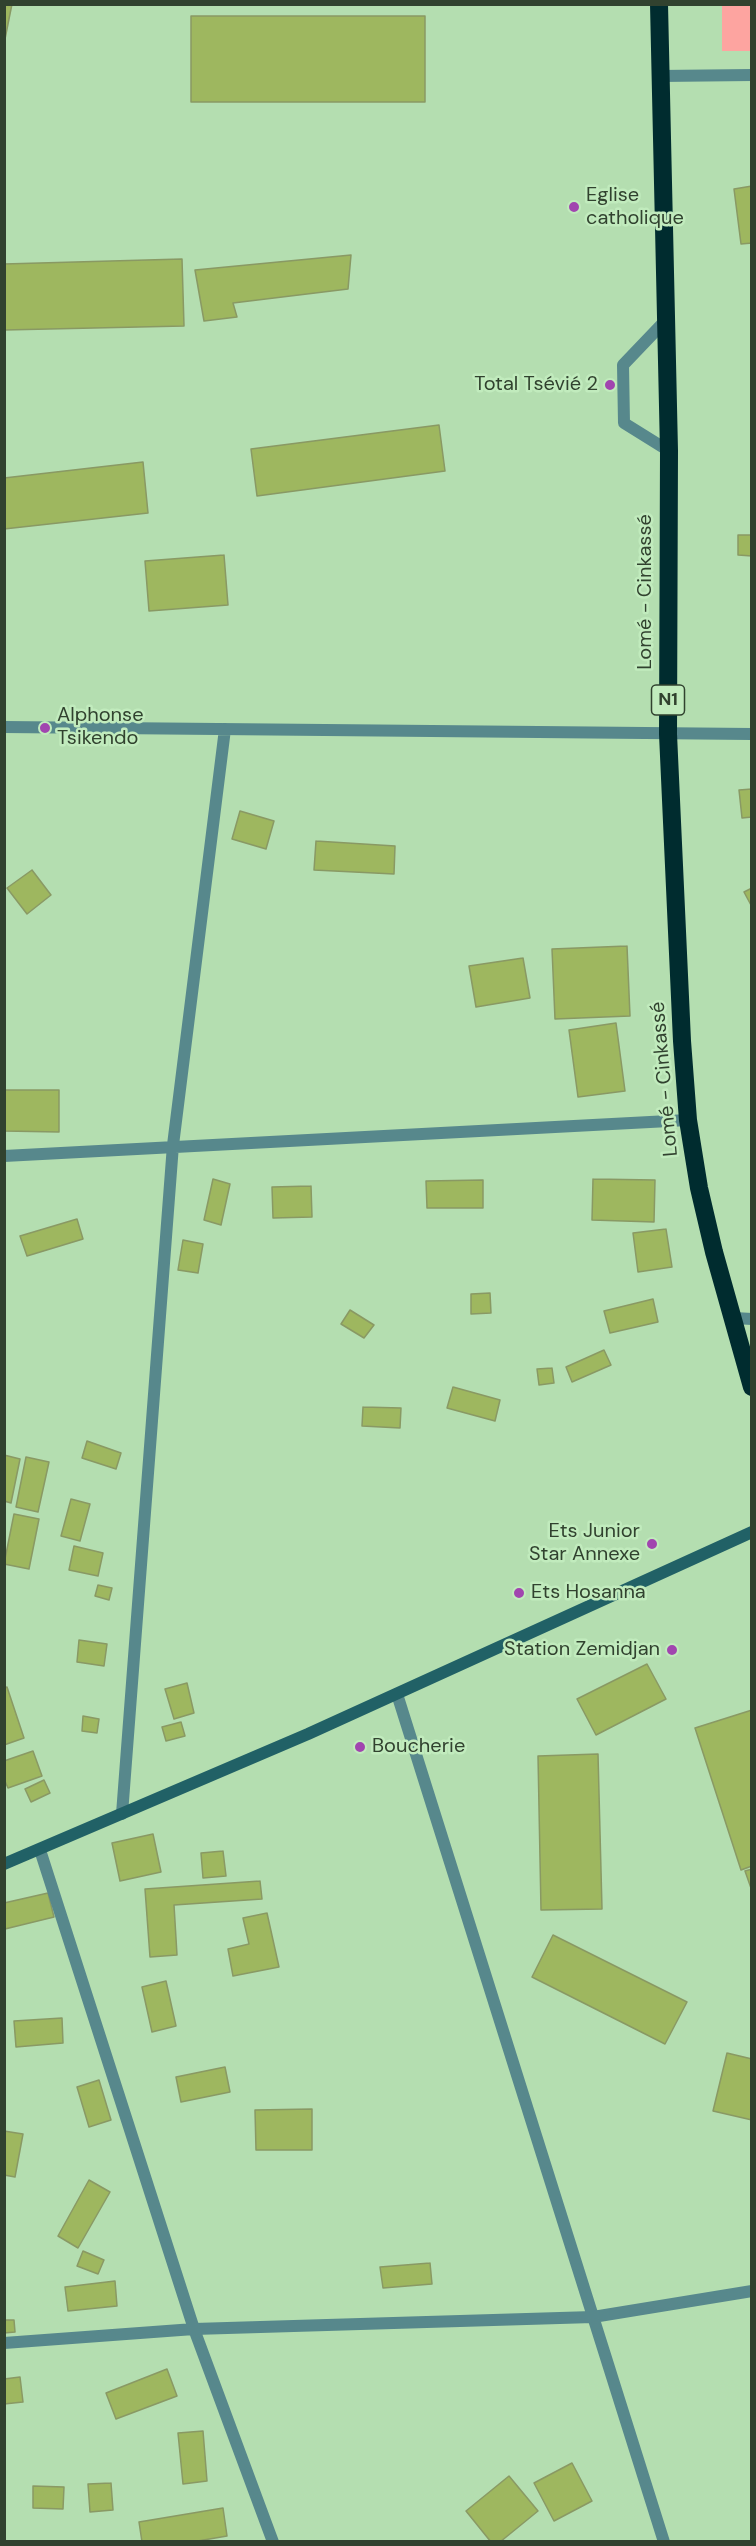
<!DOCTYPE html>
<html>
<head>
<meta charset="utf-8">
<style>
  body { margin:0 }
  #map { position:relative; width:756px; height:2546px; overflow:hidden; background:#b4deb0; font-family:"DM Sans",sans-serif }
  canvas { display:block }
  .frame { position:absolute; inset:0; border:6px solid #31422f; pointer-events:none }
</style>
</head>
<body>
<div id="map">
<canvas width="756" height="2546"></canvas>
<div class="frame"></div>
</div>
<script>
const g = document.querySelector('canvas').getContext('2d');
g.lineJoin = 'round';
function fillPath(path, color) {
  g.fillStyle = color;
  g.fill(path, 'evenodd');
}
function shape(rows) {
  const path = new Path2D();
  for (const r of rows) {
    path.moveTo(r[0], r[1]);
    for (let i = 2; i < r.length; i += 2) path.lineTo(r[i], r[i + 1]);
  }
  return path;
}
function strokePath(path, color, width, dash) {
  g.strokeStyle = color;
  g.lineWidth = width;
  g.lineCap = dash ? 'butt' : 'round';
  g.setLineDash(dash || []);
  g.stroke(path);
}
function drawText(font, color, halo, rows, align = 'center') {
  g.font = font + ' "DM Sans",sans-serif';
  g.lineWidth = 5;
  g.setLineDash([]);
  g.textBaseline = 'middle';
  g.strokeStyle = halo;
  g.fillStyle = color;
  for (const [text, x, y, turn = 0] of rows) {
    g.save();
    g.translate(x, y);
    g.rotate((+turn || 0) * Math.PI / 180);
    g.textAlign = isNaN(turn) ? turn : align;
    if (halo) g.strokeText(text, 0, 0);
    g.fillText(text, 0, 0);
    g.restore();
  }
}
const green = shape([
  [722,5,751,5,751,51,722,51]
]);
const building = shape([
  [4,4,12,4,4,44,4,4],
  [191,16,425,16,425,102,191,102,191,16],
  [752,186,752,243,741,244,734,189,752,186],
  [351,255,348,289,233,303,237,317,204,321,195,270,351,255],
  [182,259,184,326,4,330,4,264,182,259],
  [439,425,445,471,257,496,251,449,439,425],
  [143,462,148,513,4,529,4,478,143,462],
  [738,535,752,535,752,556,738,555,738,535],
  [224,555,228,605,149,611,145,561,224,555],
  [752,789,752,817,742,818,739,790,752,789],
  [240,811,274,821,266,849,232,839,240,811],
  [316,841,395,846,394,874,314,870,316,841],
  [32,870,51,895,27,914,7,888,32,870],
  [752,888,752,907,744,892,752,888],
  [627,946,630,1016,555,1019,552,949,627,946],
  [523,958,530,998,476,1007,469,966,523,958],
  [616,1023,625,1091,578,1097,569,1030,616,1023],
  [4,1090,59,1090,59,1132,4,1131,4,1090],
  [213,1179,230,1184,221,1225,204,1220,213,1179],
  [593,1179,655,1180,654,1222,592,1220,593,1179],
  [483,1180,483,1208,427,1208,426,1181,483,1180],
  [311,1186,312,1217,273,1218,272,1187,311,1186],
  [77,1219,83,1239,27,1256,20,1236,77,1219],
  [666,1229,672,1267,638,1272,633,1233,666,1229],
  [183,1240,203,1244,198,1273,178,1270,183,1240],
  [490,1293,491,1313,471,1314,471,1294,490,1293],
  [653,1299,658,1322,610,1333,604,1311,653,1299],
  [350,1310,374,1325,364,1338,341,1324,350,1310],
  [604,1350,611,1365,572,1382,566,1367,604,1350],
  [552,1368,554,1383,539,1385,537,1369,552,1368],
  [453,1387,500,1400,495,1421,447,1408,453,1387],
  [363,1407,401,1408,400,1428,362,1426,363,1407],
  [87,1441,121,1453,116,1469,82,1458,87,1441],
  [4,1455,20,1459,11,1503,4,1501,4,1455],
  [26,1457,49,1462,38,1512,16,1507,26,1457],
  [71,1499,90,1504,80,1541,61,1536,71,1499],
  [14,1514,39,1519,29,1569,4,1564,14,1514],
  [74,1546,103,1553,98,1576,69,1570,74,1546],
  [98,1585,112,1588,109,1600,95,1596,98,1585],
  [79,1640,107,1644,104,1666,77,1662,79,1640],
  [647,1664,666,1699,596,1735,577,1699,647,1664],
  [187,1683,194,1713,174,1719,165,1689,187,1683],
  [7,1687,24,1738,4,1745,4,1688,7,1687],
  [752,1710,752,1866,741,1870,695,1728,752,1710],
  [83,1716,99,1719,97,1733,82,1731,83,1716],
  [181,1722,185,1736,166,1741,162,1727,181,1722],
  [33,1751,42,1776,8,1788,4,1779,4,1761,33,1751],
  [598,1754,602,1909,541,1910,538,1756,598,1754],
  [44,1780,50,1793,31,1802,25,1789,44,1780],
  [153,1834,161,1872,120,1881,112,1843,153,1834],
  [223,1851,226,1876,203,1878,201,1853,223,1851],
  [752,1869,752,1891,745,1871,752,1869],
  [260,1881,262,1899,174,1905,177,1955,150,1957,145,1889,260,1881],
  [48,1893,54,1917,5,1929,4,1903,48,1893],
  [267,1913,279,1967,233,1976,228,1949,249,1944,243,1918,267,1913],
  [553,1935,687,2002,665,2044,532,1977,553,1935],
  [166,1981,176,2026,152,2032,142,1987,166,1981],
  [62,2018,63,2043,16,2047,14,2021,62,2018],
  [727,2053,752,2059,752,2120,713,2111,727,2053],
  [225,2067,230,2092,181,2102,176,2077,225,2067],
  [99,2080,111,2120,89,2127,77,2087,99,2080],
  [312,2109,312,2150,256,2150,255,2110,312,2109],
  [4,2131,23,2134,15,2177,4,2175,4,2131],
  [89,2180,110,2192,78,2248,58,2236,89,2180],
  [83,2251,104,2260,98,2274,77,2266,83,2251],
  [430,2263,432,2284,383,2288,380,2267,430,2263],
  [115,2281,117,2306,68,2311,65,2287,115,2281],
  [4,2320,14,2320,15,2332,4,2333,4,2320],
  [167,2369,177,2396,116,2419,106,2393,167,2369],
  [20,2377,23,2402,4,2404,4,2379,20,2377],
  [203,2431,207,2481,183,2484,178,2433,203,2431],
  [572,2463,592,2501,554,2521,534,2483,572,2463],
  [509,2476,538,2511,500,2542,491,2542,466,2511,509,2476],
  [111,2483,113,2510,90,2512,88,2484,111,2483],
  [33,2486,64,2487,63,2509,33,2508,33,2486],
  [223,2508,227,2536,192,2542,142,2542,139,2522,223,2508]
]);
const lane = shape([
  [666,320,623,365,624,423,669,451],
  [734,1318,752,1319]
]);
const street = shape([
  [660,76,752,75],
  [4,727,752,734],
  [4,1156,688,1120],
  [397,1694,664,2542],
  [122,1814,173,1145,225,729],
  [40,1850,194,2329,273,2542],
  [4,2343,194,2329,593,2317,752,2291]
]);
const secondary = shape([
  [4,1864,308,1734,752,1532]
]);
const highway = shape([
  [659,4,669,451,668,734,682,1041,688,1120,699,1188,714,1252,752,1387]
]);
const markers = [
  [574,207,6,"#a145af"],
  [610,385,6,"#a145af"],
  [45,728,6,"#a145af"],
  [652,1544,6,"#a145af"],
  [519,1593,6,"#a145af"],
  [672,1650,6,"#a145af"],
  [360,1747,6,"#a145af"]
];
const shields = [
  [668,700,33]
];
const shieldNames = [
  ["N1",668,700]
];
const poiNames = [
  ["Eglise",586,196],
  ["catholique",586,219],
  ["Total Tsévié 2",598,385,"right"],
  ["Alphonse",57,716],
  ["Tsikendo",57,739],
  ["Ets Junior",640,1532,"right"],
  ["Star Annexe",640,1555,"right"],
  ["Ets Hosanna",531,1593],
  ["Station Zemidjan",660,1650,"right"],
  ["Boucherie",372,1747]
];
const streetNames = [
  ["Lomé - Cinkassé",646,592,-90],
  ["Lomé - Cinkassé",665,1079,-95]
];
fillPath(green, '#fda4a0');
fillPath(building, '#9eb75f');
strokePath(building, '#899964', 1.5);
strokePath(lane, '#57888c', 12);
strokePath(street, '#57888c', 12);
strokePath(secondary, '#216166', 12);
strokePath(highway, '#002c2f', 18);
for (const [x, y, r, color] of markers) {
  const dot = new Path2D();
  dot.arc(x, y, r, 0, 2 * Math.PI);
  g.fillStyle = color;
  g.fill(dot);
  strokePath(dot, '#c1ebbd', 2);
}
for (const [x, y, w] of shields) {
  const box = new Path2D();
  box.roundRect(x - w / 2, y - 15, w, 30, 4.5);
  g.fillStyle = '#c1ebbd';
  g.fill(box);
  strokePath(box, '#31422f', 1.5);
}
drawText('bold 18px', '#31422f', null, shieldNames);
drawText('20px', '#31422f', '#c1ebbd', poiNames, 'left');
drawText('20px', '#31422f', '#c1ebbd', streetNames);
</script>
</body>
</html>
